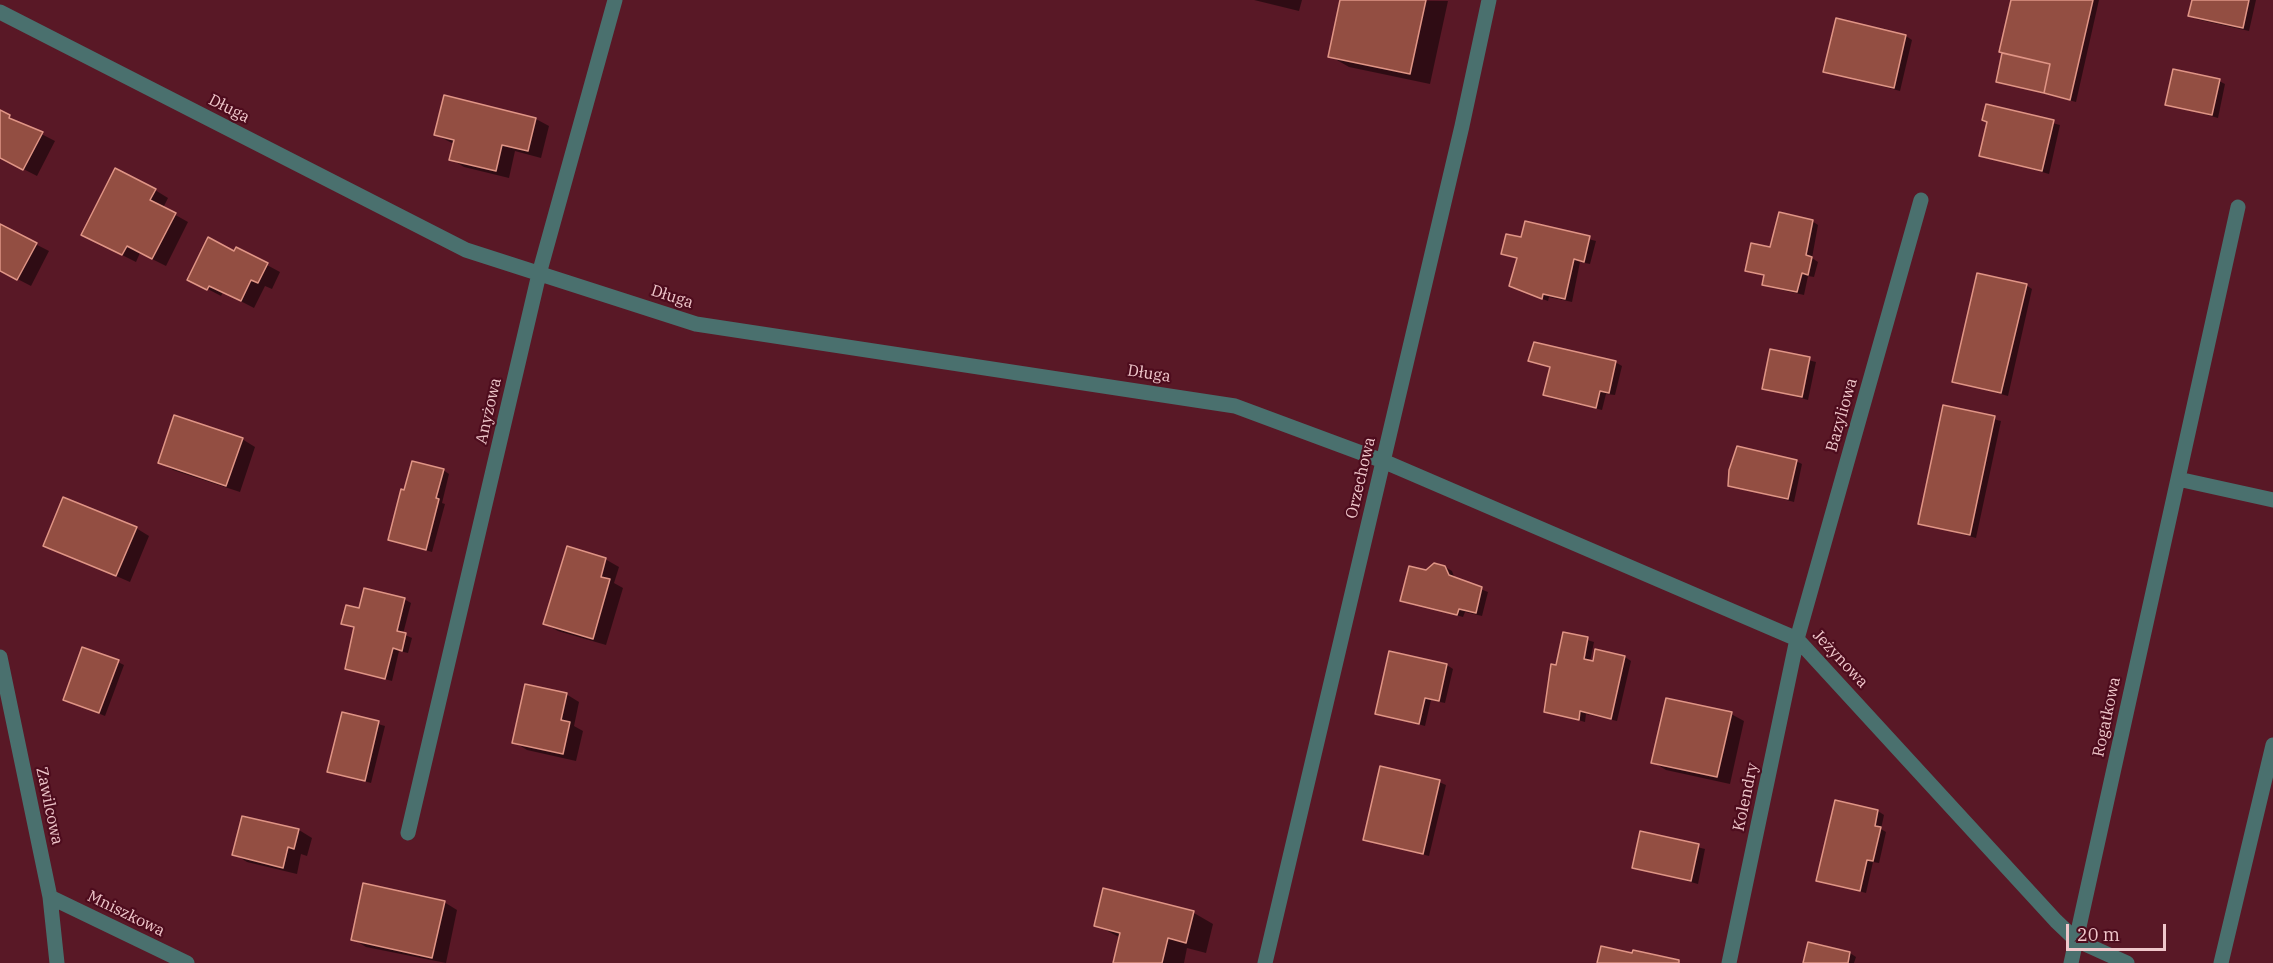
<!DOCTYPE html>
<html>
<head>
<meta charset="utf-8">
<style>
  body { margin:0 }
  #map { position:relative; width:2273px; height:963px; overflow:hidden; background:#591826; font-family:"IBM Plex Serif",serif }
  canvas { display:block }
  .scale { position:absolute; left:2066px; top:924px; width:100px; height:27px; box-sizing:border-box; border:3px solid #f0c7cb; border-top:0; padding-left:8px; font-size:18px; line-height:21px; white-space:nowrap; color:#f0c7cb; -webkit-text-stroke:4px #4d0c1d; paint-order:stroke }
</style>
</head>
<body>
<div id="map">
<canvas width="2273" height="963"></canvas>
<div class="scale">20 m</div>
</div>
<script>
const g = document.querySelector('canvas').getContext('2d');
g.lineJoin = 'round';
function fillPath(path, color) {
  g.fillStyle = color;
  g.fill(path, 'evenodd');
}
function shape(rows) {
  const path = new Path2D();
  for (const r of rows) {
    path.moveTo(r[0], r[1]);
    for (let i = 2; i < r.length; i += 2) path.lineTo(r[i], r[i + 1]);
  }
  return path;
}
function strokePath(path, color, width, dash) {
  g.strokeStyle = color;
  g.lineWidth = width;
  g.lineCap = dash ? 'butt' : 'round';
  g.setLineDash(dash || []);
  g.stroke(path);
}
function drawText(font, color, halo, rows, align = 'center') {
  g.font = font + ' "IBM Plex Serif",serif';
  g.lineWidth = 4.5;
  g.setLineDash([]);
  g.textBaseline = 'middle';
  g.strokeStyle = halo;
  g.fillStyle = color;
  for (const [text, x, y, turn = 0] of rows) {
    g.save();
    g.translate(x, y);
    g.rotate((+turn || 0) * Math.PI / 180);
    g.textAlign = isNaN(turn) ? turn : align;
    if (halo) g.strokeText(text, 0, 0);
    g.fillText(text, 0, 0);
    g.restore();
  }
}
const shadow = shape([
  [1254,0,1302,0,1299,11],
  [1342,0,1448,1,1430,84,1349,67,1330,56],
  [2012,0,2099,0,2076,102,1997,81,2004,54,2000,52],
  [2193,0,2256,0,2249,31,2196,19,2190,15],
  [1906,36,1912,40,1900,91,1825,71],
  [2219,81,2225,84,2218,118,2167,104],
  [1987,106,2060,125,2049,174,1981,155,1989,123],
  [0,113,55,141,37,176,0,157],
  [536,119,549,126,541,158,515,151,509,178,464,167,451,159,454,144,436,135],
  [155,190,168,198,163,208,188,222,166,266,140,253,136,262,96,242],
  [1812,221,1818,225,1812,258,1818,262,1814,277,1808,276,1804,295,1769,287,1763,284,1765,276,1747,270,1771,249],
  [1526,223,1596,241,1590,264,1580,262,1572,302,1549,297,1548,301,1526,293,1518,259,1503,253,1522,239],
  [0,226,49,251,31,286,0,270],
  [237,249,280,272,272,289,265,286,254,308,223,292,221,296,202,286],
  [2026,285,2032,289,2008,396,1953,381],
  [1772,351,1816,362,1808,400,1764,388],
  [1530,361,1615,362,1622,366,1615,395,1606,394,1602,410,1551,398,1545,394,1551,368],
  [1945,407,2001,421,1976,538,1920,523],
  [242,439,255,447,240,492,173,470,160,463],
  [1796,461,1802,464,1794,502,1730,485],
  [443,470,449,474,442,503,445,504,432,552,390,540],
  [136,528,149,536,130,582,44,545],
  [605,559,619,567,614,583,623,588,606,645,558,631,545,624],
  [1445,567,1452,571,1455,579,1488,592,1482,616,1465,612,1463,617,1402,600,1426,572],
  [404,599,411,603,403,634,412,638,408,653,399,651,392,681,346,668,356,628,343,623],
  [1564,633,1594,642,1590,662,1625,657,1631,661,1617,721,1586,714,1585,722,1545,711],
  [118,662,124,665,105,716,64,699],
  [1447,665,1453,669,1445,703,1431,700,1425,726,1377,713],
  [566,694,579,702,574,726,583,731,576,761,527,750,514,742],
  [343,714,385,726,371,783,329,771],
  [1731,714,1744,721,1730,784,1666,770,1653,762],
  [1439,782,1446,785,1429,856,1365,839],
  [1878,811,1884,815,1881,829,1886,832,1879,863,1873,862,1866,893,1818,880],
  [243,817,299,830,312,838,307,856,301,854,297,874,247,862,234,854],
  [1641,833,1705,849,1698,884,1634,867],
  [1104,890,1194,913,1213,924,1206,953,1187,948,1184,963,1114,963,1121,938,1096,925],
  [444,902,457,910,446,963,366,947,353,939],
  [1850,953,1856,957,1854,963,1805,963]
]);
const building = shape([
  [1340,0,1426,0,1410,74,1328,57,1340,0],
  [2011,0,2093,0,2070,100,2044,93,2050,64,1999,52,2011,0],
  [2192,0,2249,0,2243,28,2188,16,2192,0],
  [1836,18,1906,35,1894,88,1823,72,1836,18],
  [2002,53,2050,64,2044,93,1996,82,2002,53],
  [2173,69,2220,79,2212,115,2165,105,2173,69],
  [444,95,536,118,528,151,502,145,496,171,449,160,454,140,434,135,444,95],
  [1986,104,2054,120,2042,171,1979,156,1987,122,1982,120,1986,104],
  [0,110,10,115,9,118,43,132,23,170,0,158,0,110],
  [115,168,156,189,150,200,176,213,152,259,127,246,122,255,81,235,115,168],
  [1779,212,1813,220,1806,255,1812,257,1808,275,1802,273,1797,292,1762,285,1764,275,1745,271,1751,243,1770,247,1779,212],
  [1525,221,1590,236,1584,262,1574,259,1565,299,1543,294,1542,299,1509,286,1517,258,1501,254,1506,234,1521,237,1525,221],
  [0,224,37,243,17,280,0,271,0,224],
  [208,237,234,251,236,247,268,263,258,283,251,280,241,301,209,286,207,290,187,280,208,237],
  [1977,273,2027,284,2001,393,1952,382,1977,273],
  [1534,342,1616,361,1609,393,1600,391,1596,408,1543,395,1550,367,1528,361,1534,342],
  [1770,349,1810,357,1802,397,1762,389,1770,349],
  [1943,405,1995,416,1970,535,1918,524,1943,405],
  [174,415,243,438,226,486,158,463,174,415],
  [1737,446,1797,460,1788,499,1728,486,1729,470,1737,446],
  [412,461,444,469,436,498,439,499,426,550,388,540,401,489,404,490,412,461],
  [63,497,137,527,116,576,43,546,63,497],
  [567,546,606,558,601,577,610,579,593,639,543,624,567,546],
  [1434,563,1445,566,1449,575,1482,587,1476,613,1459,609,1457,615,1400,601,1409,566,1426,570,1434,563],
  [364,588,405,598,397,631,406,633,402,651,393,648,385,679,345,669,354,627,341,624,346,605,359,608,364,588],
  [1563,632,1588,637,1584,659,1593,661,1595,649,1625,656,1611,719,1580,711,1579,720,1544,712,1551,664,1556,665,1563,632],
  [82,647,119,660,99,713,63,700,82,647],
  [1389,651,1447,664,1439,701,1425,698,1419,724,1375,714,1389,651],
  [525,684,567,693,561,720,570,722,563,754,512,743,525,684],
  [1666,698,1732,712,1717,777,1651,763,1666,698],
  [342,712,379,721,365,781,327,772,342,712],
  [1380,766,1440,780,1423,854,1363,840,1380,766],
  [1835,800,1878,810,1875,826,1881,827,1873,861,1867,860,1860,891,1816,881,1835,800],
  [242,816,299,829,294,849,288,847,283,868,232,855,242,816],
  [1640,831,1699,844,1691,881,1632,868,1640,831],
  [363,883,445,901,432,958,351,940,363,883],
  [1103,888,1194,911,1186,943,1168,938,1162,963,1113,963,1120,933,1094,926,1103,888],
  [1808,942,1850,952,1848,963,1803,963,1808,942],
  [1601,946,1632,953,1633,950,1679,960,1679,963,1597,963,1601,946]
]);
const minor = shape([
  [0,12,466,250,696,324,1235,406,1383,461,1797,639,2056,921,2076,940,2127,963],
  [2178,479,2273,500],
  [0,657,50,897,57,963],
  [408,833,539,274,615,0],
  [50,897,187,963],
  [1265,963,1462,126,1489,0],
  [1729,963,1797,639,1921,200],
  [2071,963,2238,207],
  [2221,963,2273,745]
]);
const streetNames = [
  ["Długa",229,109,27],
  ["Długa",672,297,18],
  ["Długa",1149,374,9],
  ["Anyżowa",489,411,-77],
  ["Bazyliowa",1842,415,-74],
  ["Orzechowa",1361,478,-77],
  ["Jeżynowa",1840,659,47],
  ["Rogatkowa",2107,717,-78],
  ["Kolendry",1746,797,-78],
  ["Zawilcowa",49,806,78],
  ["Mniszkowa",126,914,26]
];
fillPath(shadow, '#0007');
fillPath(building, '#934e42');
strokePath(building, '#e09586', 1.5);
strokePath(minor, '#4a706e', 15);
drawText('16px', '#f0c7cb', '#4d0c1d', streetNames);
</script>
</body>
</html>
